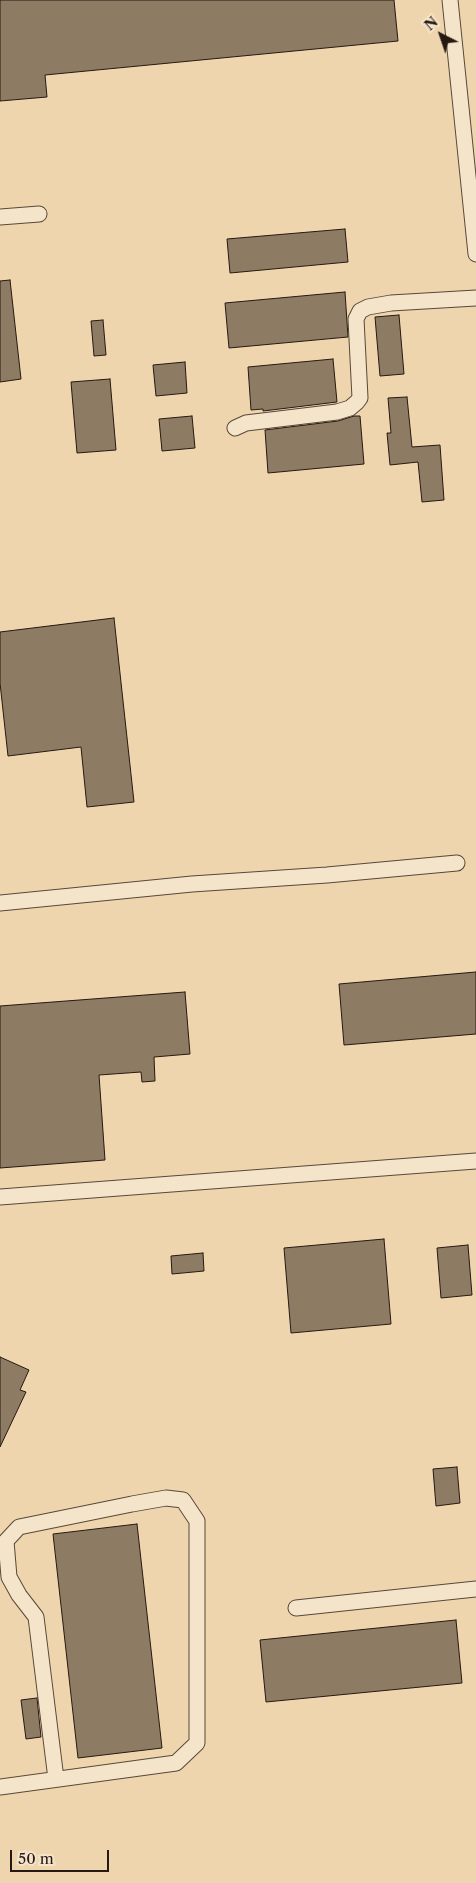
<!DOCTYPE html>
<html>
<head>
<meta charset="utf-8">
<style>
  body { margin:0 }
  #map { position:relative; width:476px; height:1883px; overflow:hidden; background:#eed5ad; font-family:"Libre Caslon Text",serif }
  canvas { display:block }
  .north { position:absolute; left:416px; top:10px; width:50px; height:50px; -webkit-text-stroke:4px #f4e4ca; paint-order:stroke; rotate:319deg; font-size:14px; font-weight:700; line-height:20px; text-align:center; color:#261912 }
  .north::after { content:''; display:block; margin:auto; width:18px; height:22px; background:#261912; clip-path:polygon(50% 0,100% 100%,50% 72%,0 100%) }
  .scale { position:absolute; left:10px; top:1850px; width:99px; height:22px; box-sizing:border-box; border:2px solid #261912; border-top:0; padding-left:6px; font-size:15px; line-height:18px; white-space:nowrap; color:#261912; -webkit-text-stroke:4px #f4e4ca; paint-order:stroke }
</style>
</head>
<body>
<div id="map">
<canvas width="476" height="1883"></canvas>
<div class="north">N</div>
<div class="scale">50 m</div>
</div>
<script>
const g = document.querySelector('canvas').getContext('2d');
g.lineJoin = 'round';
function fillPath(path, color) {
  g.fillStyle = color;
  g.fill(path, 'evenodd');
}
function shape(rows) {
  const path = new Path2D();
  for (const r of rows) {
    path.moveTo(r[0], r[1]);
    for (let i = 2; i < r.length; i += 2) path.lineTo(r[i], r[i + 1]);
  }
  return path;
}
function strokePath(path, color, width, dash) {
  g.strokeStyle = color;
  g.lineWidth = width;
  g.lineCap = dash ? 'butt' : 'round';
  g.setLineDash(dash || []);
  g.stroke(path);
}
const building = shape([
  [0,0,394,0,398,41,45,75,47,97,0,101,0,0],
  [345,229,348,262,230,273,227,239,345,229],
  [10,280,21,379,0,382,0,281,10,280],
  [345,292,348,337,229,348,225,303,345,292],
  [399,315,404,374,380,376,375,317,399,315],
  [103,320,106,355,94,356,91,321,103,320],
  [333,359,337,402,263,411,263,409,251,410,248,367,333,359],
  [185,362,187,393,156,396,153,365,185,362],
  [110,379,116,450,77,453,71,382,110,379],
  [407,397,412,447,440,445,444,500,422,502,418,462,390,465,387,433,391,433,388,398,407,397],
  [192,416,195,448,162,451,159,419,192,416],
  [354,416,360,416,364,464,268,473,265,430,338,421,354,416],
  [114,618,134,802,87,807,81,747,8,756,0,683,0,632,114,618],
  [476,972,476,1034,344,1045,339,984,476,972],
  [185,992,190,1054,154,1057,155,1081,142,1082,141,1072,99,1075,105,1160,0,1168,0,1006,185,992],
  [384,1239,391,1324,291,1333,284,1248,384,1239],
  [468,1245,472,1295,441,1298,437,1248,468,1245],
  [203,1253,204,1271,172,1274,171,1256,203,1253],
  [0,1357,29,1370,20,1390,26,1392,0,1447,0,1357],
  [457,1467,460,1503,436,1506,433,1469,457,1467],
  [137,1524,162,1748,78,1758,53,1534,137,1524],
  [456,1620,462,1683,266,1702,260,1640,456,1620],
  [37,1698,41,1737,26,1739,21,1700,37,1698]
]);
const minor = shape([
  [450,0,476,254],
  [0,217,39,214],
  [235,428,246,423,337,412,350,408,357,402,360,398,356,319,360,311,368,307,391,303,476,298],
  [0,903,192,884,327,875,457,863],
  [0,1197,476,1161],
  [296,1608,476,1589],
  [0,1787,176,1763,197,1743,197,1521,183,1500,166,1498,132,1504,19,1527,6,1541,9,1577,19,1595,36,1617,56,1779]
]);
fillPath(building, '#8e7b63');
strokePath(building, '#261912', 1);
strokePath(minor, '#584839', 17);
strokePath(minor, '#f4e4ca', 15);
</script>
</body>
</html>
